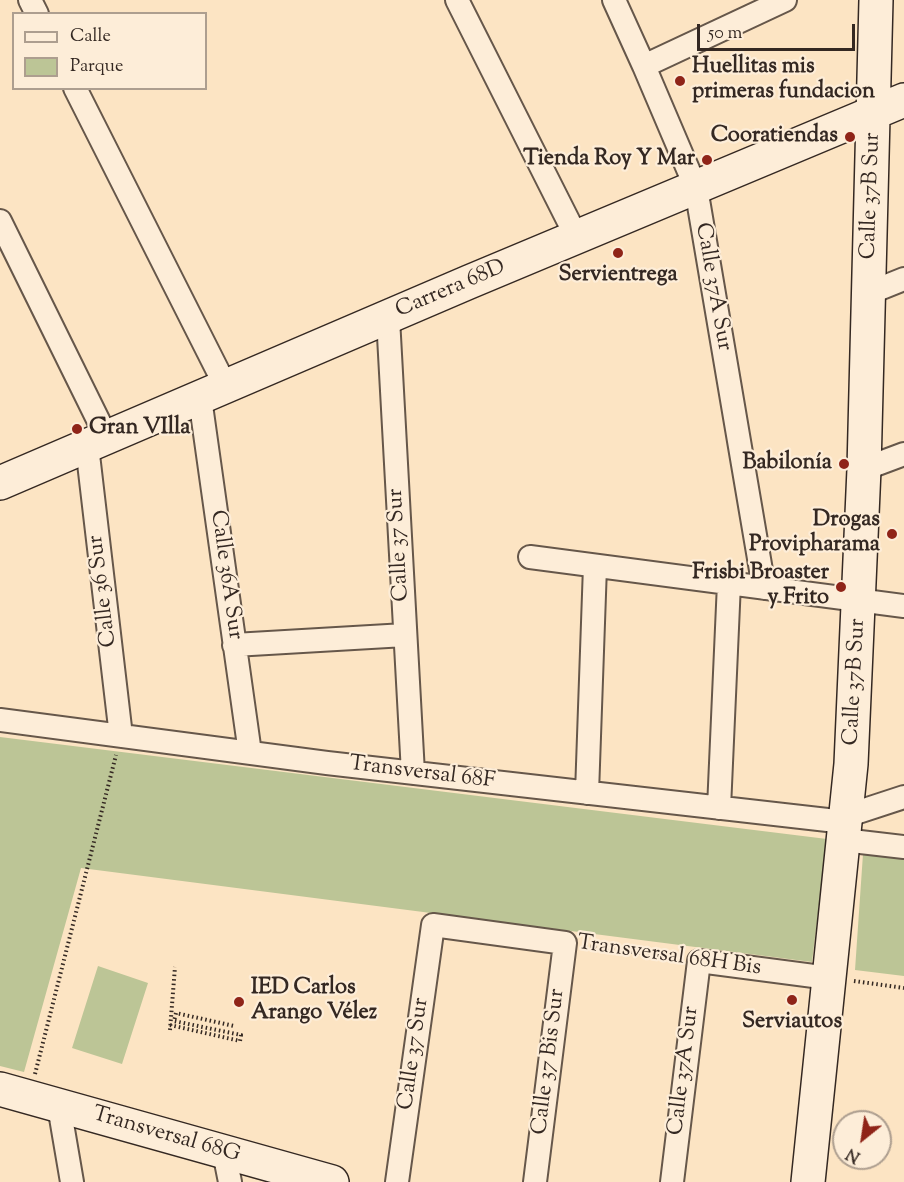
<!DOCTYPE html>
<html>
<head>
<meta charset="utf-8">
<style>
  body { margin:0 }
  #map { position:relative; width:904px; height:1182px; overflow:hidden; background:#fce4c3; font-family:"Sorts Mill Goudy",serif }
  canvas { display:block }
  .legend { position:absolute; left:12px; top:12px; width:195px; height:78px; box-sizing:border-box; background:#fdedd8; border:2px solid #ad9e8f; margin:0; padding:8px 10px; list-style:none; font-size:18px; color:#342822 }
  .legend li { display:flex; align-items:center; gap:12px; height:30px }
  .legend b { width:30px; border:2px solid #ad9e8f }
  .north { position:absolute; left:832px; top:1110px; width:60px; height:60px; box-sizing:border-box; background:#fdedd8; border:2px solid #ad9e8f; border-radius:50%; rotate:210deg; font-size:16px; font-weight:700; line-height:24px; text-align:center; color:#342822 }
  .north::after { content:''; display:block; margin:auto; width:21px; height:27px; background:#8f2418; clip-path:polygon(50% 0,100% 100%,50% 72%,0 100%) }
  .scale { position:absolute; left:697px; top:24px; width:158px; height:27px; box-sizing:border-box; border:3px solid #342822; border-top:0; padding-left:8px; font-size:18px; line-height:21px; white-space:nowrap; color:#342822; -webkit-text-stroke:4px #fdedd8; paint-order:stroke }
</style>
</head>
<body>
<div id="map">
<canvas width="904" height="1182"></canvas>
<ul class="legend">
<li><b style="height:8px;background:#fdedd8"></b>Calle</li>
<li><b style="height:16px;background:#bcc596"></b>Parque</li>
</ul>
<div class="north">N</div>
<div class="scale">50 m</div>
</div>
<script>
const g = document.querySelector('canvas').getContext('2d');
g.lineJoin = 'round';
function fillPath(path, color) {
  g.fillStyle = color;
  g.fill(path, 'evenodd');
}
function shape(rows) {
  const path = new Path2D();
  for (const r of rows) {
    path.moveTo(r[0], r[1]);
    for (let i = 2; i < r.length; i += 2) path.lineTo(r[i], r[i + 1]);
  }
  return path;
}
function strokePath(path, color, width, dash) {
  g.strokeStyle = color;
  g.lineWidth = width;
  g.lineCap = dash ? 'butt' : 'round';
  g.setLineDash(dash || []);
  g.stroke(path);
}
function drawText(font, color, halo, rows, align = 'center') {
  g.font = font + ' "Sorts Mill Goudy",serif';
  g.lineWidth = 4.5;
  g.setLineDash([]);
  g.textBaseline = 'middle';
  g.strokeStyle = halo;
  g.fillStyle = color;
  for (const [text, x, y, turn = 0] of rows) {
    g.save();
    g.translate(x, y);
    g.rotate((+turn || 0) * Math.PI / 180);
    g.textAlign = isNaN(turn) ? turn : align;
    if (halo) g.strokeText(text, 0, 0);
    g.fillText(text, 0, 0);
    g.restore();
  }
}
const green = shape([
  [0,737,827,839,812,962,81,868,24,1072,0,1066],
  [863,854,904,859,904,976,855,970],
  [98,966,148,983,122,1064,72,1048]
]);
const path = shape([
  [586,946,680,958],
  [854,981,904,988],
  [170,1025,240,1041,241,1035,174,1021,176,1013,234,1026],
  [170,1030,175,967],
  [35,1074,116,755]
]);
const street = shape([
  [30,0,37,14],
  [457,0,577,238],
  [614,0,644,66,696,188,764,588],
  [644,66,785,0],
  [75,88,226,387],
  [0,221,107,438],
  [869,293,904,279],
  [388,318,413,773],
  [200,398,250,753],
  [87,446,121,736],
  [864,469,904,454],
  [530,557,904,606],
  [234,645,405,635],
  [0,720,327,763,845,822],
  [587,793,595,566],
  [719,808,729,583],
  [846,816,904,797],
  [843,840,904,847],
  [59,1106,72,1182],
  [224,1152,230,1182],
  [397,1182,433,925,565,943,535,1182],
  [672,1182,699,961,829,978]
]);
const secondary = shape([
  [0,483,469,282,904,100],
  [0,1089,332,1182],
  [808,1182,851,764,864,469,876,0]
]);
const markers = [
  [680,81,6,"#8f2418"],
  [850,137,6,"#8f2418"],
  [707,160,6,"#8f2418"],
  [618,253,6,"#8f2418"],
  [77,429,6,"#8f2418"],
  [844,464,6,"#8f2418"],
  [892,534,6,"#8f2418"],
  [841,587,6,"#8f2418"],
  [792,1000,6,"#8f2418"],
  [239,1002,6,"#8f2418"]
];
const poiNames = [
  ["Huellitas mis",692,68,"left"],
  ["primeras fundacion",692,93,"left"],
  ["Cooratiendas",838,137],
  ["Tienda Roy Y Mar",695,160],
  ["Servientrega",618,276,"center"],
  ["Gran VIlla",89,429,"left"],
  ["Babilonía",832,464],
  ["Drogas",880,521],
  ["Provipharama",880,546],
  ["Frisbi Broaster",829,574],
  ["y Frito",829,599],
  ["IED Carlos",251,989,"left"],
  ["Arango Vélez",251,1014,"left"],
  ["Serviautos",792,1023,"center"]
];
const streetNames = [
  ["Calle 37B Sur",872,196,-88],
  ["Calle 37A Sur",712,287,80],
  ["Carrera 68D",451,290,-23],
  ["Calle 37 Sur",400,545,-93],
  ["Calle 36A Sur",225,575,82],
  ["Calle 36 Sur",104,591,-97],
  ["Calle 37B Sur",856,682,-87],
  ["Transversal 68F",422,774,7],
  ["Transversal 68H Bis",669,957,8],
  ["Calle 37 Sur",415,1054,-82],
  ["Calle 37 Bis Sur",550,1062,-83],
  ["Calle 37A Sur",685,1071,-83],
  ["Transversal 68G",166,1136,16]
];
fillPath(green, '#bcc596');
strokePath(street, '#66574a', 26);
strokePath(secondary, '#342822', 36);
strokePath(path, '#342822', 4, [1.5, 3]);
strokePath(street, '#fdedd8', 22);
strokePath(secondary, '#fdedd8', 33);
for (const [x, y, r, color] of markers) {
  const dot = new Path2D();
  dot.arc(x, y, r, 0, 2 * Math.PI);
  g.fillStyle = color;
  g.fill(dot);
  strokePath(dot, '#fdedd8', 2);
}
drawText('bold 22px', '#342822', '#fdedd8', poiNames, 'right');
drawText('22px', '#342822', '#fdedd8', streetNames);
</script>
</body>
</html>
